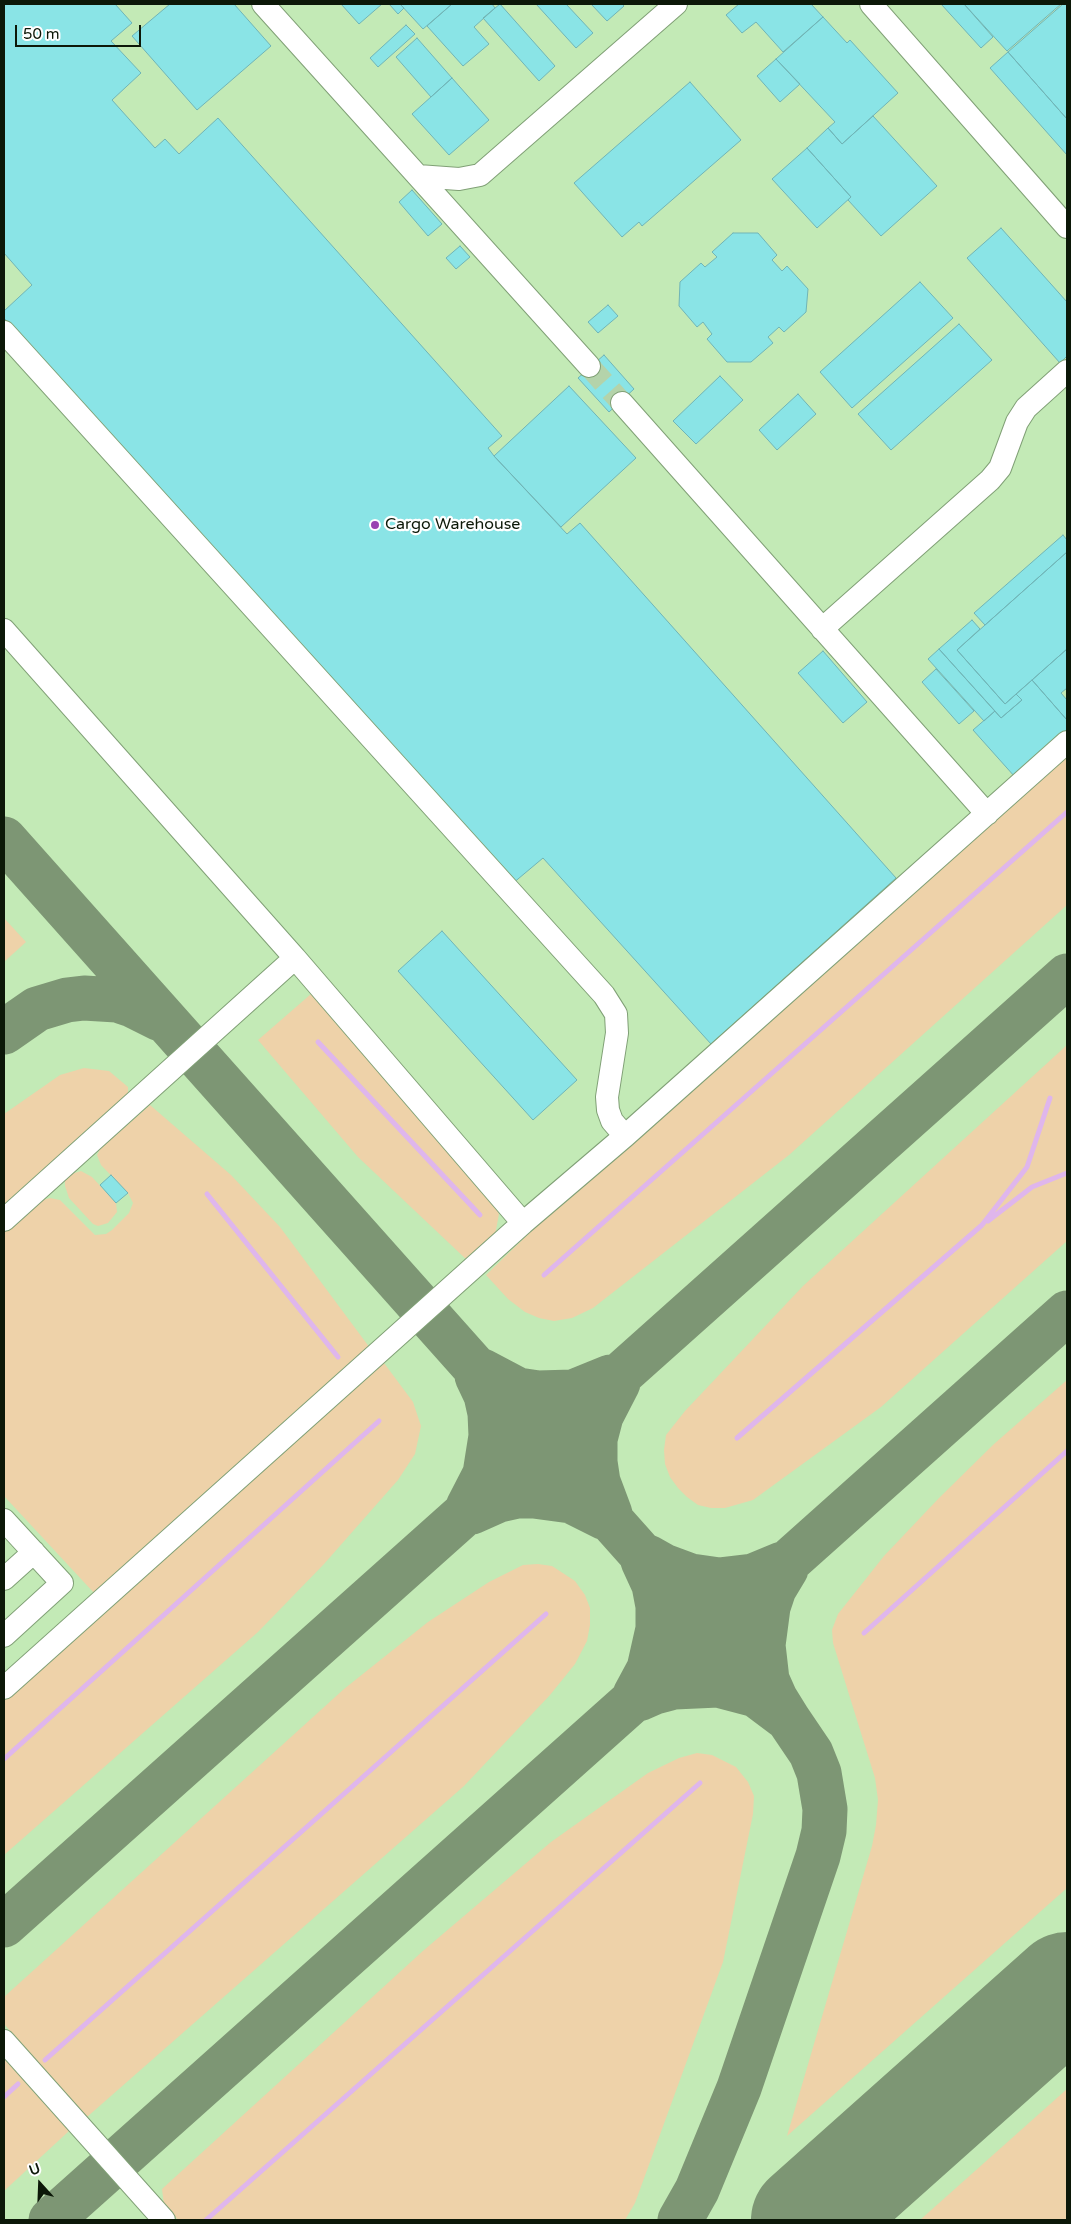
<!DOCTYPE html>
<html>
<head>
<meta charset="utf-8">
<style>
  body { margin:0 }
  #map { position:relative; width:1071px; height:2224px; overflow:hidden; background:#d2f4c6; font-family:"Varela Round",sans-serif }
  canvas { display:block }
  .frame { position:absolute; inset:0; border:5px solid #0c1808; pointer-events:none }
  .north { position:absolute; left:15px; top:2159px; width:50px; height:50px; -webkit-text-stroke:4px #fff; paint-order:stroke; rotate:340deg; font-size:14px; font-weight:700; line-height:20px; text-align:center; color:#0c1808 }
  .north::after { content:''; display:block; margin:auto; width:18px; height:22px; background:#0c1808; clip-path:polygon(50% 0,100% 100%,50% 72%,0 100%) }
  .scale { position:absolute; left:15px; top:25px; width:126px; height:22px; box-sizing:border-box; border:2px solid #0c1808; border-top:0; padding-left:6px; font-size:15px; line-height:18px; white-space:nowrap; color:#0c1808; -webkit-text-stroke:4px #fff; paint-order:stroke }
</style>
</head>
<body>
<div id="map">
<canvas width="1071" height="2224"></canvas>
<div class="frame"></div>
<div class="north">U</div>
<div class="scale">50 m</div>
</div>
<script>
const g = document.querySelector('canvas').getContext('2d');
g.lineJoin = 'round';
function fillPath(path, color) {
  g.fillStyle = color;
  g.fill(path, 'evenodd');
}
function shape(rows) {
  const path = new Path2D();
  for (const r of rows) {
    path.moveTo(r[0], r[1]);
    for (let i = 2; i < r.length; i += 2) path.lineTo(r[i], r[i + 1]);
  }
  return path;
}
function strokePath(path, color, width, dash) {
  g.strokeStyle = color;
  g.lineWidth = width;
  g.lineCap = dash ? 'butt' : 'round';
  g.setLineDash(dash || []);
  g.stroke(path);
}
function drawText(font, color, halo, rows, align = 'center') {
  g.font = font + ' "Varela Round",sans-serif';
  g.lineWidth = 4.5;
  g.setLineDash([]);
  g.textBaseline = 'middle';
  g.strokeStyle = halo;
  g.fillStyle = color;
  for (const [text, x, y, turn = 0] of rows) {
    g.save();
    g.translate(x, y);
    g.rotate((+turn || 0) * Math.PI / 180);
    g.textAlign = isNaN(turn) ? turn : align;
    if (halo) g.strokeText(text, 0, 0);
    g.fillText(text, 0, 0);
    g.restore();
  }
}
const built = shape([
  [4,4,1067,4,1067,2220,4,2220]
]);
const green = shape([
  [1067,757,1067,905,789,1155,593,1308,572,1318,554,1321,539,1318,525,1312,508,1299,486,1275,552,1211],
  [4,918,26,942,4,962],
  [311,994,493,1202,499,1214,495,1235,468,1261,358,1157,258,1040],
  [1067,1045,1067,1241,881,1407,753,1500,725,1508,711,1508,698,1505,687,1497,678,1488,670,1477,665,1464,664,1450,666,1435,685,1411,803,1286],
  [84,1068,109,1071,128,1087,128,1093,4,1205,4,1114,60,1075],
  [150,1105,231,1175,280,1227,370,1348,95,1594,4,1496,4,1233,39,1201,50,1198,60,1200,95,1235,106,1234,112,1230,129,1213,133,1203,128,1193,101,1165,97,1155,100,1149],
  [81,1171,92,1177,116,1203,117,1212,108,1223,98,1226,93,1224,69,1198,65,1186,65,1180,68,1175],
  [384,1363,413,1402,421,1426,415,1454,398,1480,324,1564,258,1632,4,1855,4,1701],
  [1067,1380,1067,1888,787,2136,872,1846,876,1825,878,1800,875,1778,833,1643,832,1630,838,1614,884,1556,939,1498,994,1444],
  [538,1564,552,1566,575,1581,585,1595,590,1608,590,1625,587,1641,575,1664,550,1695,464,1786,87,2117,4,2024,4,1997,344,1689,428,1622,489,1582,523,1565],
  [697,1753,712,1755,736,1767,748,1782,754,1796,753,1814,723,1962,635,2203,625,2220,178,2220,164,2205,162,2189,424,1950,551,1842,648,1773,679,1758],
  [4,2058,69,2131,4,2191],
  [1067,2089,1067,2220,920,2220]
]);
const stream = shape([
  [318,1042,480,1215],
  [207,1194,338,1357],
  [988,1221,1032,1187,1067,1173],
  [544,1275,1067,812],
  [737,1438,982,1225,1027,1167,1050,1098],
  [864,1633,1067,1451],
  [4,1759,379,1421],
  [45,2060,546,1614],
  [4,2097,18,2084],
  [206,2220,700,1783]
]);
const taxiway = shape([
  [4,839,788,1719,811,1753,819,1773,825,1809,824,1831,818,1856,739,2088,697,2190,680,2220],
  [4,1032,37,1009,67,1000,84,998,117,1000,132,1005,160,1019],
  [482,1371,518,1390,538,1393,573,1392,610,1377],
  [468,1507,485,1474,491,1436,490,1413,486,1395,477,1376],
  [472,1512,499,1500,517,1496,534,1496,571,1501,605,1518],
  [610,1514,598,1482,595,1462,595,1439,601,1416,618,1383],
  [648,1557,664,1566,691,1576,719,1580,753,1576,782,1564],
  [635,1695,649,1669,658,1629,658,1606,654,1585,643,1561],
  [639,1699,655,1692,674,1687,718,1685,756,1695,788,1719,775,1698,767,1680,763,1645,768,1607,774,1589,786,1569],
  [4,1925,1067,976],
  [51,2220,1067,1313]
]);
const runway = shape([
  [808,2220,1067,1989]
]);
const building = shape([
  [4,4,115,4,132,23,111,41,141,73,112,100,155,148,165,139,179,154,218,118,502,436,488,448,494,456,567,534,580,523,896,878,711,1044,543,858,512,884,4,318,4,311,32,285,4,253,4,4],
  [170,4,234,4,271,46,197,110,132,36,170,4],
  [341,4,382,4,359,24,341,4],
  [389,4,400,4,404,8,398,14,389,4],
  [400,4,452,4,423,29,400,4],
  [452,4,492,4,495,8,474,27,489,44,463,66,427,26,452,4],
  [500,4,555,66,539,81,483,18,500,4],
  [536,4,566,4,593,33,576,48,536,4],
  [591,4,622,4,624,6,607,21,591,4],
  [739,4,811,4,823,17,783,52,756,22,742,33,726,15,739,4],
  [941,4,964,4,993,37,981,48,941,4],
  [964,4,1061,4,1007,51,964,4],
  [1063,4,1067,4,1067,119,1008,52,1063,4],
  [823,17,847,43,850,40,898,93,842,144,828,128,835,122,776,59,823,17],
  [406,25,415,34,378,67,370,58,406,25],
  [417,38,452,78,431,97,396,57,417,38],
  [1008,52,1067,119,1067,155,990,68,1008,52],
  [776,59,800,84,780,102,757,76,776,59],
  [452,78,489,120,449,155,412,114,452,78],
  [690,82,741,140,642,226,639,222,622,237,574,183,690,82],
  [873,116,937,186,881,236,848,200,851,197,807,148,828,128,842,144,873,116],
  [807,148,851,197,817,228,772,179,807,148],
  [412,190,442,224,428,236,399,202,412,190],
  [1001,228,1067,302,1067,356,1060,363,967,258,1001,228],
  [733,233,758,233,777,255,772,260,782,271,787,266,808,289,806,312,784,332,779,327,768,337,773,343,751,362,727,362,707,339,712,334,703,322,697,327,679,306,680,282,701,263,705,267,717,257,712,252,733,233],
  [460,246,470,257,456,269,446,258,460,246],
  [920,282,953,318,852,408,820,372,920,282],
  [608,305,618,316,598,333,588,322,608,305],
  [959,324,992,360,891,450,858,414,959,324],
  [604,355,634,389,609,412,578,378,604,355],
  [720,376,743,400,696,444,673,421,720,376],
  [569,386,636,458,561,527,494,456,569,386],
  [798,394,816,414,777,450,759,430,798,394],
  [1063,535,1067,540,1067,552,985,625,974,613,1063,535],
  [1067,552,1067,649,1005,704,957,650,1067,552],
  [972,620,980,629,957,650,1005,704,1016,694,1022,700,1001,718,939,649,972,620],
  [939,649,995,711,984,721,928,659,939,649],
  [1067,649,1067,688,1061,693,1067,700,1067,720,1032,680,1067,649],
  [823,651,867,702,843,723,798,673,823,651],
  [936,669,974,711,959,724,922,682,936,669],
  [1032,680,1067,720,1067,731,1015,777,973,730,995,711,1001,718,1022,700,1016,694,1032,680],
  [442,931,577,1080,533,1120,398,971,442,931],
  [111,1175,128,1193,116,1203,100,1185,111,1175]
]);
const minorTunnel = shape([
  [589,366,622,403]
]);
const minor = shape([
  [263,4,589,366],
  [871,4,1067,227],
  [418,176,459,179,480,175,676,4],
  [4,332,604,995,616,1014,617,1033,607,1097,608,1110,612,1121,625,1136],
  [622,403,987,814],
  [822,629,990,480,1000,468,1017,422,1026,408,1067,371],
  [4,630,295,958,4,1220],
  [295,958,523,1223],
  [4,1520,62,1583,4,1636],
  [4,1579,34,1552],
  [4,1688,523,1223,625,1136,1067,742],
  [4,2041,164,2220]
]);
const markers = [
  [375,525,5,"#9843b1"]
];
const poiNames = [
  ["Cargo Warehouse",385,525]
];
fillPath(built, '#c3eab6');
fillPath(green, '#eed2a9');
strokePath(stream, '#dfb6ec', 5);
strokePath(taxiway, '#7d9674', 45);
strokePath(runway, '#7d9674', 114);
fillPath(building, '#8ae4e6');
strokePath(building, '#70b5b7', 1);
strokePath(minorTunnel, '#b4d3aa', 22, [22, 11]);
strokePath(minor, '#80a076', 24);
strokePath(minor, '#fff', 22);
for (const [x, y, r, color] of markers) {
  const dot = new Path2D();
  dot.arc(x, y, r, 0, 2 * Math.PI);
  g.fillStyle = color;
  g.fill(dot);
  strokePath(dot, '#fff', 2);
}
drawText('16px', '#0c1808', '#fff', poiNames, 'left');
</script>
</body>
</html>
